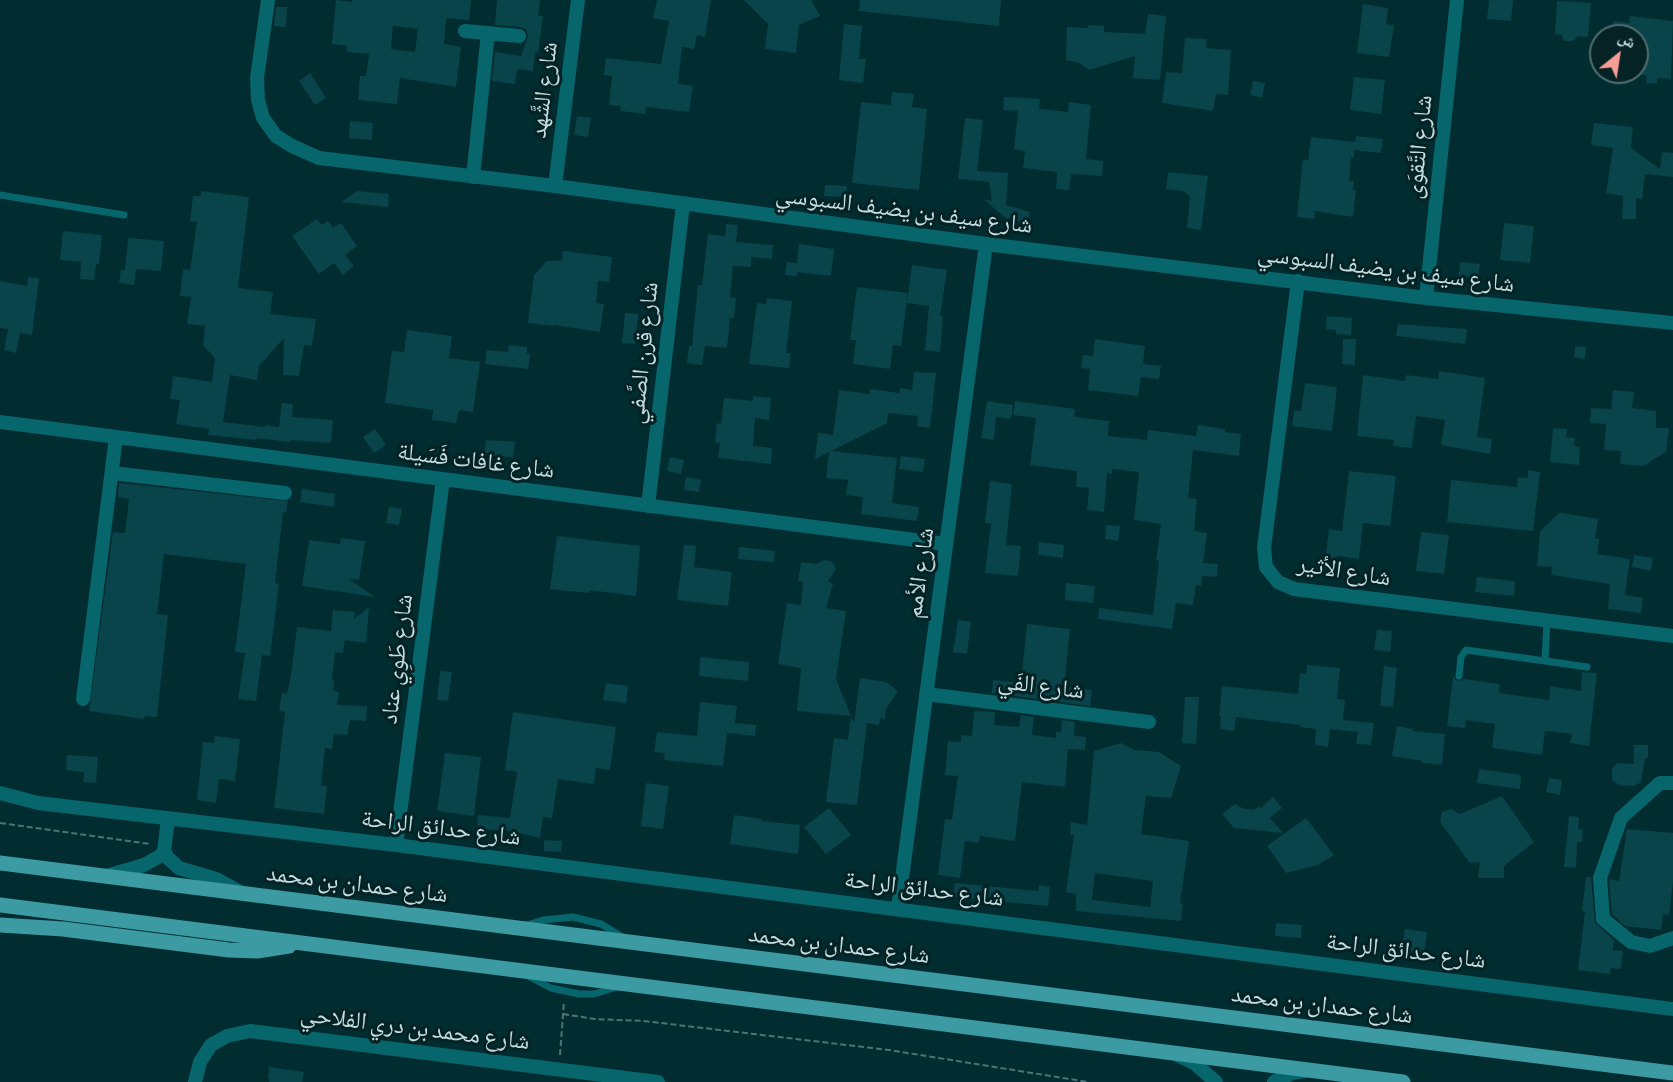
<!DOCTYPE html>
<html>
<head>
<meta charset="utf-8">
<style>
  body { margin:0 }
  #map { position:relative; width:1673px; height:1082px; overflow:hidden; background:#012d31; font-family:"Alegreya Sans","Noto Naskh Arabic",sans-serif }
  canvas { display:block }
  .north { position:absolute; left:1589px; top:24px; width:60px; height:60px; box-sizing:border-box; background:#052224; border:2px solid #516d6f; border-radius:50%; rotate:30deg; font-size:16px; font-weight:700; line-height:24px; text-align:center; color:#c3dde0 }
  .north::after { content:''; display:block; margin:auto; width:21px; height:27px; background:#f59c96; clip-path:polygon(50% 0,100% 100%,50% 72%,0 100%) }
</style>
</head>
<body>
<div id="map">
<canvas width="1673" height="1082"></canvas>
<div class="north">ش</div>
</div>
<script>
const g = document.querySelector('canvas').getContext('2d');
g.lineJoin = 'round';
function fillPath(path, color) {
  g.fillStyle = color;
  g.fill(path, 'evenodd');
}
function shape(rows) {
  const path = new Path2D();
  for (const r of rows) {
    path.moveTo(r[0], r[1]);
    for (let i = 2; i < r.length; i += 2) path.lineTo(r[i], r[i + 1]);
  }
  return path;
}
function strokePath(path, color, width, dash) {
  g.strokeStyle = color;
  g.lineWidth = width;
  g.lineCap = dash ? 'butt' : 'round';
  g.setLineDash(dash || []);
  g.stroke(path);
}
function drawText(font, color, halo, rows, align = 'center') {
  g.font = font + ' "Alegreya Sans","Noto Naskh Arabic",sans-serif';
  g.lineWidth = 6;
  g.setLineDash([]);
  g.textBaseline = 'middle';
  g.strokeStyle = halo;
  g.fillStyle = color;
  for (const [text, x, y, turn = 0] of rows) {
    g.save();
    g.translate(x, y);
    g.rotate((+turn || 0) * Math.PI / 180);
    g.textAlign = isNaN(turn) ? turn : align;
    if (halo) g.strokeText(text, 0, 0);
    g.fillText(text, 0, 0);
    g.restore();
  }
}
const building = shape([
  [336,0,352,2,352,0,471,0,469,20,447,18,446,21,444,44,461,47,456,87,400,78,397,104,358,100,360,76,366,76,369,54,347,52,347,46,332,44],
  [393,26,418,29,415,52,391,49],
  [497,0,540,0,538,16,543,16,538,53,535,52,533,71,517,69,515,84,492,81,495,52,521,56,528,37,526,29,520,27,495,25],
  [657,0,711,0,705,37,697,35,694,49,682,47,678,84,693,86,689,112,646,107,645,114,620,111,621,106,609,105,612,76,604,75,606,58,661,64,669,21,653,18],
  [744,0,811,0,820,16,799,25,796,53,765,49,768,24],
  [860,0,1001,0,999,26,859,11],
  [1489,0,1513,0,1511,21,1487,19],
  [1557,1,1591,3,1588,37,1578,36,1573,41,1564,41,1562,35,1555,34],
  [1363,4,1388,8,1386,24,1394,25,1389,57,1357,53],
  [276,7,287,7,286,27,274,26],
  [1148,14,1166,16,1160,80,1133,78,1135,56,1089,70,1080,63,1066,60,1067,27,1088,28,1088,25,1104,26,1104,32,1145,34],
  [1630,16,1673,21,1671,79,1657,78,1657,84,1646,83,1647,76,1637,74,1637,36,1611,36,1613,21,1629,23],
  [844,24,862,26,859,59,866,59,863,83,839,80],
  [1185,38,1207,39,1206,48,1231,50,1228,95,1216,94,1213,111,1162,103,1166,72,1182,73],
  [310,73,326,98,315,105,299,81],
  [1354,77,1385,80,1381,114,1350,110],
  [1253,81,1265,83,1262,98,1250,95],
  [892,92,914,94,912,107,927,109,919,190,852,183,861,102,891,105],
  [1004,97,1040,99,1039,109,1068,112,1069,102,1091,105,1086,159,1103,161,1102,176,1071,174,1069,190,1056,189,1057,172,1023,168,1025,151,1014,149,1018,111,1003,110],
  [577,116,591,118,588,137,574,135],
  [965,118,983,120,977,171,1008,173,1006,205,1030,212,1027,223,1007,219,983,199,992,201,989,182,958,179],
  [350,121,373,123,372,140,349,138],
  [1594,123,1633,127,1631,148,1660,169,1662,152,1673,153,1673,177,1645,174,1642,199,1636,198,1636,219,1622,219,1623,196,1606,193,1613,148,1591,145],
  [1356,136,1383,139,1381,153,1354,150,1354,158,1351,157,1349,181,1354,181,1353,190,1356,190,1353,217,1315,211,1314,219,1297,217,1303,159,1308,160,1311,137,1355,142],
  [1168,172,1208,176,1201,230,1187,228,1190,197,1184,191,1166,189],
  [825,185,847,186,846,197,824,196],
  [201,191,249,197,238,288,273,292,270,314,316,319,312,346,304,345,299,376,283,375,284,338,259,366,257,380,230,375,223,422,265,427,265,425,279,427,282,403,293,404,292,417,333,420,331,443,291,440,290,442,256,438,256,440,208,435,209,429,176,424,180,400,170,399,173,376,212,382,215,358,203,345,205,326,187,324,191,297,180,296,183,269,190,270,197,222,190,221,193,196,201,196],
  [357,191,389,194,388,207,341,202],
  [317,219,322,225,328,221,333,228,341,223,357,246,345,255,354,266,343,275,334,263,319,274,292,236],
  [1504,223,1534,226,1530,263,1500,260],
  [726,224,738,225,736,242,773,245,772,259,751,257,751,267,733,266,730,297,736,298,734,318,730,318,727,348,705,346,702,365,687,363,689,346,692,346,698,285,702,285,708,234,725,236],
  [63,231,102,235,99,264,96,264,94,280,80,279,81,262,60,260],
  [128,238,164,241,161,271,136,269,134,285,119,283,121,270,125,270],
  [799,244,834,249,831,276,797,272,797,276,785,275,787,262,797,263],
  [563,251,612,257,609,282,598,281,596,303,604,304,600,332,554,325,554,326,528,323,534,275,547,261,562,260],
  [1460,262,1480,264,1478,278,1459,276],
  [912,265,947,270,940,316,943,317,940,352,925,350,929,306,907,303],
  [28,277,39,278,32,335,20,333,16,353,4,350,8,329,0,328,0,281,27,286],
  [857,287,908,293,901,346,893,345,890,369,853,364,856,340,850,340],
  [767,298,792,301,786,353,791,353,789,368,749,364,757,303,766,304],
  [625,313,638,314,635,344,622,343],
  [1327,316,1352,318,1351,335,1336,334,1336,330,1326,329],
  [1398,324,1467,329,1465,344,1396,336],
  [407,330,452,336,449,358,480,362,473,412,459,410,456,423,432,420,433,410,385,403,392,351,404,352],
  [1095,339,1145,346,1143,364,1161,366,1159,379,1141,377,1138,396,1088,390,1090,369,1081,368,1083,355,1093,356],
  [1343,339,1356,339,1355,365,1342,364],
  [509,345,527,347,527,354,530,354,528,369,485,364,487,350,508,352],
  [1575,346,1586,347,1585,359,1574,357],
  [1439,371,1485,378,1477,437,1492,439,1490,454,1441,445,1445,420,1416,416,1412,448,1393,446,1394,440,1357,436,1363,375,1405,381,1406,375,1438,379],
  [914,372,936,373,930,428,917,426,918,416,888,413,887,423,831,451,897,458,892,503,919,507,917,521,861,514,863,497,846,495,848,480,826,478,829,452,815,459,818,433,833,435,839,390,870,394,870,389,899,393,900,388,912,390],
  [1305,383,1337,387,1332,431,1292,426,1294,411,1301,411],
  [1613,390,1634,392,1632,408,1656,411,1656,428,1669,428,1666,452,1643,466,1620,464,1621,451,1604,450,1606,424,1590,423,1591,408,1611,409],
  [753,396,771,398,769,420,755,418,753,446,772,448,771,464,718,458,720,443,715,442,717,423,721,424,724,398,753,401],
  [987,401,1013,405,1011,419,996,417,994,440,981,438],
  [1015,401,1075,409,1074,417,1109,421,1108,436,1147,440,1148,430,1196,436,1198,425,1225,429,1225,432,1241,434,1239,456,1193,450,1188,498,1197,499,1194,531,1207,533,1203,563,1218,564,1217,577,1202,576,1201,586,1196,585,1193,605,1176,603,1172,629,1098,619,1099,608,1153,615,1159,561,1156,560,1161,524,1134,520,1139,472,1112,469,1112,474,1107,473,1104,512,1087,510,1089,488,1076,487,1077,471,1030,465,1036,418,1013,415],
  [1553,428,1567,429,1566,437,1575,438,1574,446,1580,447,1579,465,1550,462],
  [375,429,386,445,374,453,363,437],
  [486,440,515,442,513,457,484,455],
  [901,456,925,459,923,472,899,469],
  [670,457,684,460,681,474,667,471],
  [1528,470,1540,472,1533,531,1447,522,1451,480,1517,487,1518,477,1528,478],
  [1349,471,1396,476,1390,526,1363,523,1359,559,1337,556,1335,575,1316,573,1317,561,1325,562,1329,529,1342,531],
  [686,477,701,480,699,492,684,490],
  [990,481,1012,484,1006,545,1021,546,1018,576,985,573,991,524,985,523],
  [119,483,288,501,286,513,283,512,275,583,279,584,270,656,262,655,256,701,238,699,245,653,235,652,246,564,164,554,157,614,168,615,157,717,145,716,144,719,89,711,113,532,125,533,129,499,118,497],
  [302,489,335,494,334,507,300,502],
  [389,507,402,509,399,525,386,523],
  [1562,513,1598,519,1595,539,1599,539,1597,554,1630,559,1625,595,1643,598,1641,613,1608,609,1610,584,1551,575,1552,567,1537,566,1540,531,1558,514],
  [1106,525,1120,526,1118,541,1105,539],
  [1421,532,1449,535,1444,574,1416,571],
  [557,536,640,546,636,596,589,590,589,593,550,589],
  [341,538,365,541,359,580,349,579,375,597,302,586,309,540,340,544],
  [1039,542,1064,545,1063,558,1038,555],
  [684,545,696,546,694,567,732,572,728,606,677,600],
  [739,547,775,551,774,562,738,559],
  [1634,555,1653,558,1651,571,1632,567],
  [824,560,832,562,836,569,828,581,833,584,826,608,846,611,836,679,851,716,797,711,801,668,778,664,787,603,801,605,803,581,798,581,801,562,817,564],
  [1477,577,1515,581,1514,596,1475,592],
  [1066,583,1095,586,1093,603,1065,600],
  [369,607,366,643,345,640,343,653,335,652,332,680,334,680,333,691,339,692,337,705,367,706,366,721,350,720,347,735,334,734,332,749,325,748,321,786,327,786,324,814,274,808,285,712,279,711,282,693,287,694,291,675,297,627,331,631,333,610,355,612,354,619],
  [958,620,971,622,967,654,953,652],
  [1027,624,1070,629,1064,687,1092,690,1090,706,992,693,993,680,1021,683],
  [1377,630,1392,631,1390,652,1374,650],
  [700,657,749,662,748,681,699,676],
  [1307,665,1340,668,1337,699,1345,700,1343,720,1374,723,1371,745,1356,744,1358,732,1330,729,1328,747,1315,745,1316,729,1300,727,1300,725,1236,717,1234,731,1220,729,1221,716,1219,716,1222,686,1298,694,1300,673,1306,674],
  [1384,666,1397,668,1393,707,1380,706],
  [440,671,452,672,448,701,437,700],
  [1582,672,1597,673,1589,746,1570,743,1572,734,1545,731,1542,755,1492,748,1495,724,1466,720,1465,728,1447,726,1453,677,1458,681,1464,679,1500,684,1499,693,1549,700,1550,686,1581,691],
  [860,678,886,682,898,691,886,709,885,719,880,718,879,725,867,723,857,805,826,802,834,738,848,740,851,717,854,723],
  [606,683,628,686,626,703,603,700],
  [1185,697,1199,697,1196,744,1182,743],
  [700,702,737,706,735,723,756,725,755,736,727,733,723,766,664,760,665,753,654,752,657,732,697,736],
  [974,711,995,712,994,725,1019,727,1021,715,1034,717,1032,735,1056,738,1056,732,1061,732,1062,720,1075,722,1074,736,1086,737,1085,750,1068,749,1065,787,1022,782,1015,841,980,836,979,843,965,841,960,878,938,875,945,819,952,820,958,776,945,775,948,741,961,742,961,735,972,736],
  [513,712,616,727,610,770,596,768,594,784,558,779,552,818,543,817,540,838,509,831,477,829,478,815,510,818,517,772,505,770],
  [1397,726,1413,729,1413,731,1445,734,1442,765,1422,763,1422,761,1392,756],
  [215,736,240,739,235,781,219,779,216,803,197,800,203,742,214,743],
  [1121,743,1135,750,1159,752,1181,766,1171,798,1146,796,1141,834,1189,841,1180,903,1183,904,1181,921,1076,911,1076,894,1066,892,1074,835,1070,835,1071,822,1087,825,1094,751],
  [1095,873,1153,881,1150,907,1092,900],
  [1634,745,1648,745,1648,758,1645,758,1641,782,1635,786,1619,785,1612,780,1612,769,1617,763,1634,764],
  [445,753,481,757,474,816,437,811],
  [67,755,98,757,96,783,83,782,84,772,66,770],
  [1479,769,1521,775,1520,789,1477,783],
  [1549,778,1562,780,1560,795,1546,792],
  [646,783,669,786,663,829,641,826],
  [1502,796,1534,842,1504,866,1504,878,1478,878,1480,862,1470,863,1440,822,1442,812,1451,809,1460,814],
  [1273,797,1282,808,1270,818,1283,833,1234,828,1222,814,1235,804,1242,808,1254,810,1259,806,1261,808],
  [829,808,851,835,826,854,804,827],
  [734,815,762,819,761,821,800,825,798,854,730,844],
  [1569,816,1579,817,1578,829,1583,830,1582,842,1577,842,1576,868,1564,867],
  [1306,818,1334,855,1318,865,1286,873,1267,846],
  [1627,829,1673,833,1673,882,1669,915,1663,914,1661,930,1625,926,1612,914,1609,879,1619,881],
  [544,840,562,841,561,852,544,851],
  [1586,877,1591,877,1595,923,1614,940,1613,950,1623,951,1621,969,1611,968,1610,974,1578,970,1585,911,1582,911],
  [955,883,1038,891,1039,885,1050,887,1048,906,953,897],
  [1276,923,1302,925,1301,938,1275,936],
  [1405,929,1427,932,1424,953,1402,950],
  [269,1067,304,1072,302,1082,269,1082,270,1079,268,1079]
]);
const path = shape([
  [0,823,150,844],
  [563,1014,595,1019,644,1021,889,1050,1088,1082],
  [560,1055,564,1001]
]);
const lane = shape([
  [0,195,124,215],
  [1545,661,1587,667],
  [1459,676,1461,657,1466,650,1545,661,1547,620],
  [527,925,543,920,573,917,601,924,624,938],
  [528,976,551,988,579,994,594,994,617,987]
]);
const street = shape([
  [268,0,257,78,258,100,263,118,276,136,292,146,319,158,555,186,986,244,1426,298,1673,323],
  [465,31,519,36],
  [473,177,488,33],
  [555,186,578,0],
  [1298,281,1264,548,1266,567,1278,582,1294,589,1673,636],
  [1426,298,1457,0],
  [0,422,946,544],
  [112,473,285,493],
  [648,506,683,204],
  [926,694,1149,722],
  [83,699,116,437],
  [1673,783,1660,783,1621,818,1600,878,1603,919,1631,942,1650,946,1673,938],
  [0,793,38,803,396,845,1673,1009],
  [396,845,443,479],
  [164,851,168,858,179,868,216,879,240,892],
  [106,876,144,865,160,856,164,851,168,819],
  [898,908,986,244],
  [1179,1056,1194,1063,1216,1082],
  [195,1082,200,1062,211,1045,227,1036,250,1031,658,1082],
  [1274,1082,1292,1073,1305,1071]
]);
const primary = shape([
  [0,863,1673,1073],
  [0,905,1403,1082],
  [0,925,63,929,229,950,257,951,289,946]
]);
const streetNames = [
  ["شارع الشَّهد",544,90,-83],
  ["شارع التَّقوَى",1419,147,-84],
  ["شارع سيف بن يضيف السبوسي",904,210,7],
  ["شارع سيف بن يضيف السبوسي",1386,269,7],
  ["شارع قرن الصَّفي",643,353,-84],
  ["شارع غافات فَسَيلة",476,461,7],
  ["شارع الأثير",1344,571,9],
  ["شارع الأمم",920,573,-82],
  ["شارع طَوِي عناد",397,659,-83],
  ["شارع الفَي",1041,686,7],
  ["شارع حدائق الراحة",441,828,7],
  ["شارع حمدان بن محمد",357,884,7],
  ["شارع حدائق الراحة",924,889,7],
  ["شارع حمدان بن محمد",839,945,7],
  ["شارع حدائق الراحة",1406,951,7],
  ["شارع حمدان بن محمد",1322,1005,7],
  ["شارع محمد بن دري الفلاحي",415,1028,7]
];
fillPath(building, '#084449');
strokePath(path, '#4e7377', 2, [6, 3]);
strokePath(lane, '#07656c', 7);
strokePath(street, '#07656c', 14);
strokePath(primary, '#3c9aa2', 15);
drawText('24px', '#c3dde0', '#052224', streetNames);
</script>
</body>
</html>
